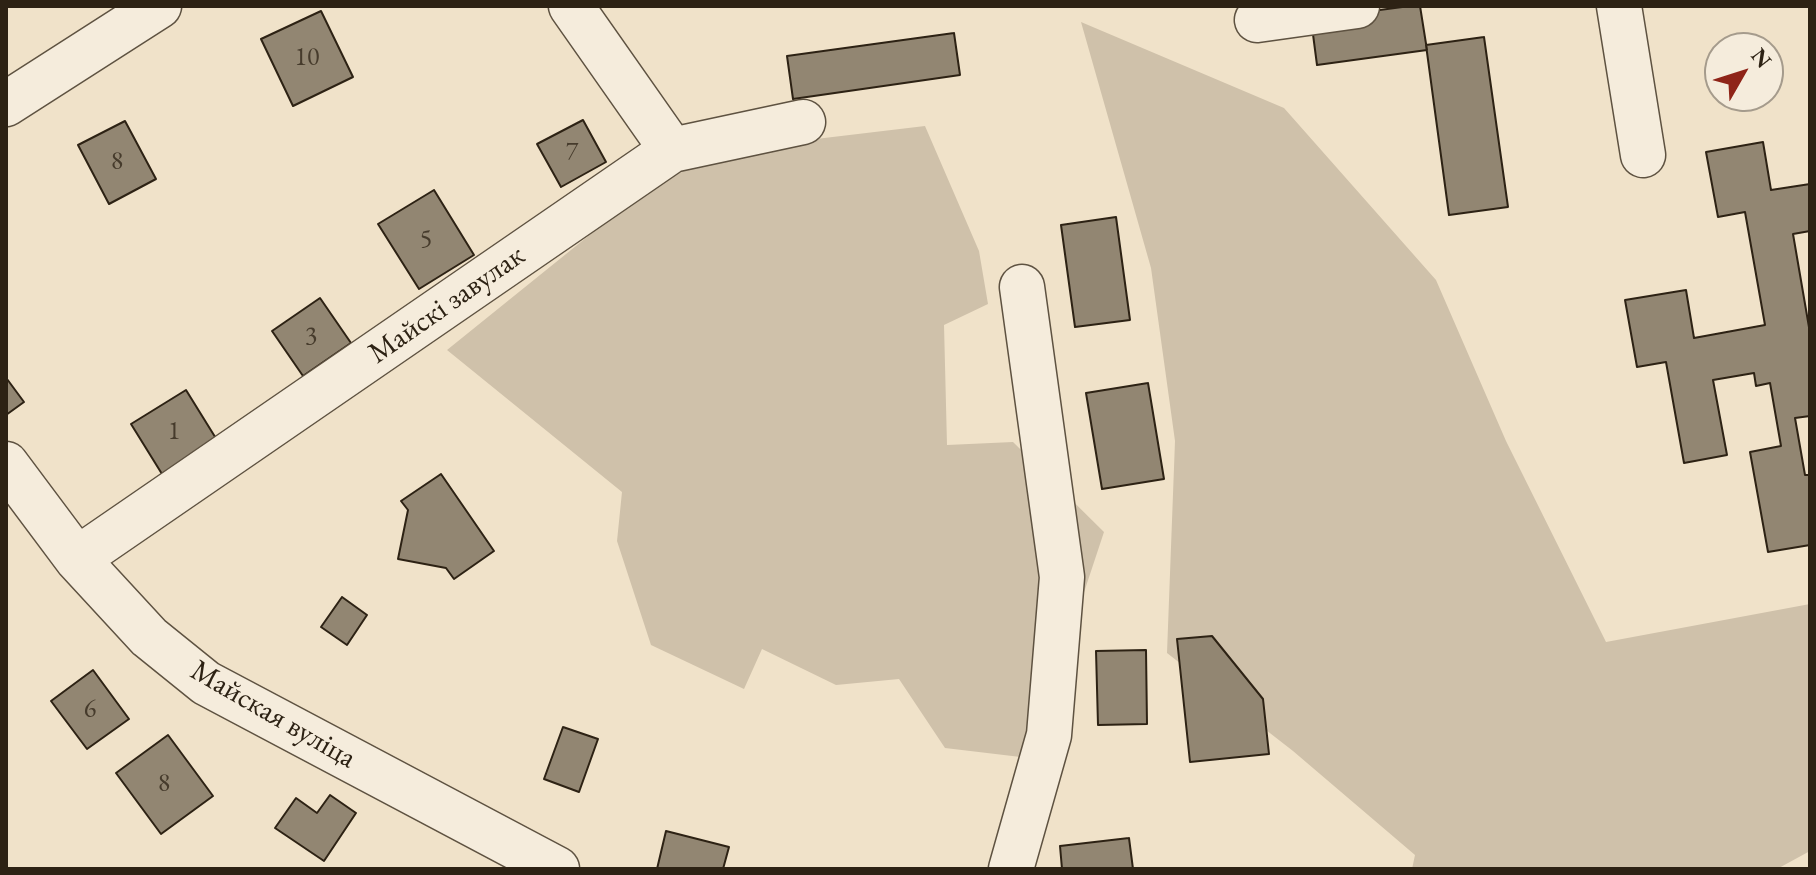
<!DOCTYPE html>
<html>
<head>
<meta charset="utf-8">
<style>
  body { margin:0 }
  #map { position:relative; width:1816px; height:875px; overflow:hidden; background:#f0e2c9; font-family:"EB Garamond",serif }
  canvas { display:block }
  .frame { position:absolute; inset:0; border:8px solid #2d2214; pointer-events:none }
  .north { position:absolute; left:1704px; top:32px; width:80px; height:80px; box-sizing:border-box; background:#f5ecdc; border:2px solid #a59b8c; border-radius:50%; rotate:51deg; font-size:22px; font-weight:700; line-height:32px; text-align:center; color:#2d2214 }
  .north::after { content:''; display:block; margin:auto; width:28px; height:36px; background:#8f2418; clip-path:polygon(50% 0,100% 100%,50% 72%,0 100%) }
</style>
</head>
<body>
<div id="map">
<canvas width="1816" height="875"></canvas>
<div class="frame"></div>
<div class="north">N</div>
</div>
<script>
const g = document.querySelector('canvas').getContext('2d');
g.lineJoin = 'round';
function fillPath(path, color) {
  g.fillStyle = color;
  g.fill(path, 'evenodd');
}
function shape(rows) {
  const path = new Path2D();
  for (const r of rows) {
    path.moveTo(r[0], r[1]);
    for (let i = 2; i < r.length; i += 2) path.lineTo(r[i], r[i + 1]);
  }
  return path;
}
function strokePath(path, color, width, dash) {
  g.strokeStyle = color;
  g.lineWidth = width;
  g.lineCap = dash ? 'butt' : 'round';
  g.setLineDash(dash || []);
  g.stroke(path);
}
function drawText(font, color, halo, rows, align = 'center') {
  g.font = font + ' "EB Garamond",serif';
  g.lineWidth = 6;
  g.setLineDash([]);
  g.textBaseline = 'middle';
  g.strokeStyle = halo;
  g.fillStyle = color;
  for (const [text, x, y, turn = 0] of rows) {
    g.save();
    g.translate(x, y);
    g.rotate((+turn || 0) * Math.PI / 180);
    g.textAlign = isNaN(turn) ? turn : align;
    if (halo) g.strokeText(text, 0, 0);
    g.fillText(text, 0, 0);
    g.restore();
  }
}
const green = shape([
  [1081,22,1284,108,1436,280,1506,441,1606,642,1810,604,1810,851,1777,869,1412,869,1415,855,1293,751,1167,653,1175,441,1151,268],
  [925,126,979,251,988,304,944,325,947,445,1013,442,1104,532,1029,758,945,748,899,679,836,685,762,649,744,689,651,645,617,541,622,492,447,350,690,154]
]);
const building = shape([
  [1410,6,1420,6,1427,50,1317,65,1311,19,1410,6],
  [321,11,353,77,293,106,261,39,321,11],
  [954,33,960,75,793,99,787,56,954,33],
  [1484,37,1508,207,1449,215,1426,45,1484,37],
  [583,120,606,162,561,187,537,144,583,120],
  [125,121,156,179,109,204,78,145,125,121],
  [1763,142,1771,190,1810,184,1810,231,1793,234,1810,333,1810,416,1795,418,1805,475,1810,475,1810,545,1768,552,1750,452,1781,446,1770,383,1756,386,1754,373,1713,380,1727,455,1684,463,1666,362,1637,367,1625,300,1686,290,1694,338,1765,325,1745,212,1718,217,1706,152,1763,142],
  [434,190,474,255,419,289,378,224,434,190],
  [1116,217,1130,320,1075,327,1061,225,1116,217],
  [320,298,351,343,303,376,272,331,320,298],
  [7,379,24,402,6,415,6,380,7,379],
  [1148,383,1164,479,1102,489,1086,393,1148,383],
  [186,390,217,440,162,474,131,424,186,390],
  [441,474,494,551,454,579,446,568,398,559,408,510,401,501,441,474],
  [342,597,367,615,347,645,321,627,342,597],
  [1212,636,1263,699,1269,754,1190,762,1177,639,1212,636],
  [1146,650,1147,724,1098,725,1096,651,1146,650],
  [93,670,129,719,87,749,51,701,93,670],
  [563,727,598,739,579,792,544,779,563,727],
  [168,735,213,796,161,834,116,773,168,735],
  [330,795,356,813,324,861,275,828,296,798,317,813,330,795],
  [666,831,729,847,723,869,657,869,666,831],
  [1129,838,1133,869,1062,869,1060,846,1129,838]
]);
const minor = shape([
  [1619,6,1643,155],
  [1257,20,1357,6],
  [6,104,159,6],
  [672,150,803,122],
  [6,464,77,559,149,637,206,683,557,869],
  [77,559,672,150,571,6],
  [1011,869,1049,735,1062,577,1022,287]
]);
const numberNames = [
  ["10",307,58],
  ["7",572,153],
  ["8",117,162],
  ["5",426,240],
  ["3",311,337],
  ["1",174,432],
  ["6",90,710],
  ["8",164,784]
];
const streetNames = [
  ["Майскі завулак",447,305,-35],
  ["Майская вуліца",273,715,30]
];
fillPath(green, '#cfc1aa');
fillPath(building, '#928672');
strokePath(building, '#2d2214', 2);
strokePath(minor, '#5e5241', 47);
strokePath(minor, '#f5ecdc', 44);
drawText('26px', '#463b2c', null, numberNames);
drawText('30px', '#2d2214', '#f5ecdc', streetNames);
</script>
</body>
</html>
